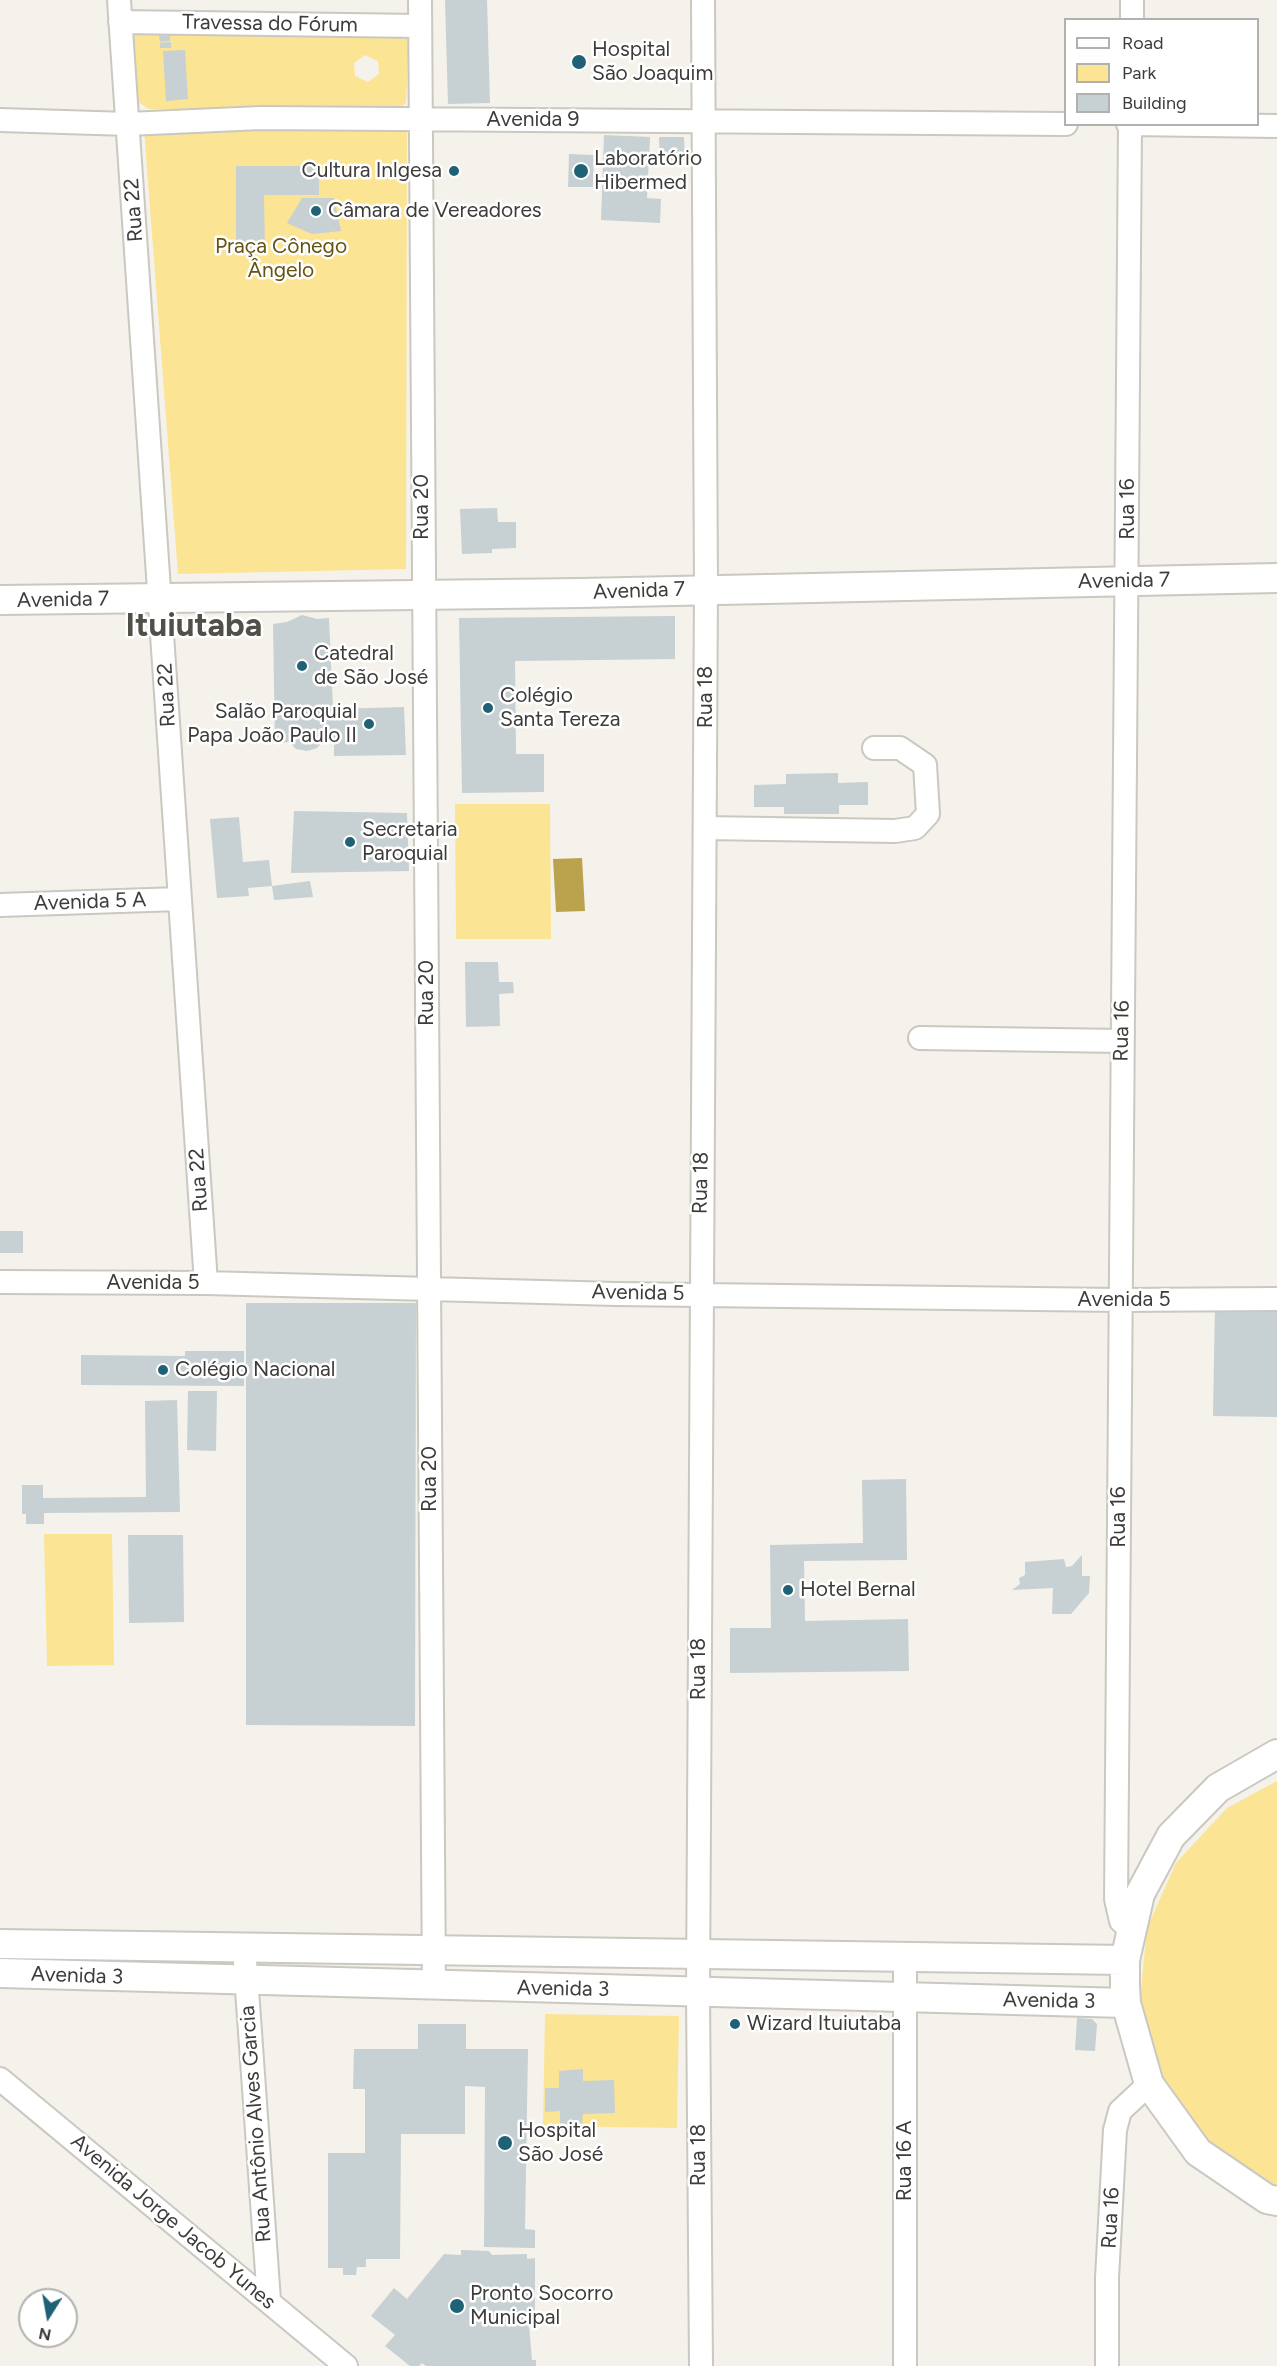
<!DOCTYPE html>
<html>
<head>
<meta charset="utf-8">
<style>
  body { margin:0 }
  #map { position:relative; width:1277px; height:2366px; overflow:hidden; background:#f4f2ea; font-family:Figtree,sans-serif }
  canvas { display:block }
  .legend { position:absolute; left:1064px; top:18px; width:195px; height:108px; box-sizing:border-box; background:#fff; border:2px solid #b1b1b0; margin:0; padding:8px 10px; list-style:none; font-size:18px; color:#3d3c3a }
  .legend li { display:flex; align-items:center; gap:12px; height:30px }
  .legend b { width:30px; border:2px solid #b1b1b0 }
  .north { position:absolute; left:18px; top:2288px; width:60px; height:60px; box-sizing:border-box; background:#fff; border:2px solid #b1b1b0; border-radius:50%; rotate:191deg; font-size:16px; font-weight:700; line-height:24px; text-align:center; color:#3d3c3a }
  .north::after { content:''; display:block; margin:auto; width:21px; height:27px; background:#1f6275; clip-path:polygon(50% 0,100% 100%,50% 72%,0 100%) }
</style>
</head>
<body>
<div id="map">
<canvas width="1277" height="2366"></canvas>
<ul class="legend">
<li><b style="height:8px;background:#fff"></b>Road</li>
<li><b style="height:16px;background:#fbe493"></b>Park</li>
<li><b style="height:16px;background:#c7d0d3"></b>Building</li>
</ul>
<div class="north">N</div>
</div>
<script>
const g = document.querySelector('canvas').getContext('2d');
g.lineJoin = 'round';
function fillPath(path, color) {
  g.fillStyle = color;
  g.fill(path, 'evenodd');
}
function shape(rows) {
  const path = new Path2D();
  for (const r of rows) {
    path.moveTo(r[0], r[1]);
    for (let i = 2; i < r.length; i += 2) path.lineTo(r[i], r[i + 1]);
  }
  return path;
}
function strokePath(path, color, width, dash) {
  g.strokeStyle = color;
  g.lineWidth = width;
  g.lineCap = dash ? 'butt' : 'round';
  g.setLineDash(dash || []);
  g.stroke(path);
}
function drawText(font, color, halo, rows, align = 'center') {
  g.font = font + ' Figtree,sans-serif';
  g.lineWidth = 5;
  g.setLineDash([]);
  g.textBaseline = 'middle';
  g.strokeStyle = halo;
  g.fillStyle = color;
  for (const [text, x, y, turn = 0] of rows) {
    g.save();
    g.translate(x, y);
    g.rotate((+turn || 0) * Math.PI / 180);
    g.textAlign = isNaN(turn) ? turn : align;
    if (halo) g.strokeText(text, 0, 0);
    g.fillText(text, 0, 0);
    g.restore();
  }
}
const green = shape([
  [138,32,409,34,406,103,398,109,149,109,135,100,132,37],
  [365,55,378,61,379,74,368,82,355,76,354,63],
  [144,129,407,131,406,569,178,574],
  [455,804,550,804,551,939,456,939],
  [44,1534,112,1534,114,1665,47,1666],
  [1277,1781,1277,2186,1251,2176,1195,2130,1157,2069,1140,2000,1147,1928,1176,1863,1227,1808],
  [545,2014,679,2016,677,2128,543,2126]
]);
const water = shape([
  [582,858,585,911,556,912,553,859]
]);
const building = shape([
  [445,0,487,0,490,103,448,104],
  [170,35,170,41,160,42,159,36],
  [171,42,171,48,160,48,160,43],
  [185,50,188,99,166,101,163,51],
  [604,135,650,137,647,198,661,199,660,223,601,220],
  [659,137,684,137,685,160,660,161],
  [569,154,594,155,593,187,568,187],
  [236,166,319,166,319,195,264,195,265,253,236,253],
  [302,198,334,198,341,231,312,234,287,223],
  [497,508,498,522,516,522,516,548,492,549,492,553,462,554,460,509],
  [302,615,317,619,329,618,333,709,404,707,406,755,334,756,334,739,323,741,317,748,307,751,296,749,289,742,275,743,273,624,287,622],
  [675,616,675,659,515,661,516,754,544,754,544,792,462,793,459,618],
  [838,773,838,783,868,782,868,805,839,805,839,814,784,814,784,807,754,807,754,785,786,784,786,774],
  [294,811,407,813,409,871,291,873],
  [239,817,243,862,269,860,272,886,248,888,249,896,217,898,210,819],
  [310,881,313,897,274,900,272,886],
  [465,962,498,962,499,982,513,982,514,993,499,994,500,1026,466,1027],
  [0,1231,23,1231,23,1253,0,1253],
  [246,1303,416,1303,415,1726,246,1725],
  [1215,1303,1277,1304,1277,1417,1213,1416],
  [185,1351,244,1351,244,1386,81,1385,81,1355,185,1356],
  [188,1391,217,1391,216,1451,187,1450],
  [177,1400,180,1512,44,1513,44,1524,26,1524,26,1514,22,1514,22,1485,43,1485,43,1498,146,1497,145,1401],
  [906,1479,907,1560,804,1561,805,1621,908,1619,909,1671,730,1673,730,1628,771,1628,770,1545,863,1543,862,1480],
  [128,1535,183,1535,184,1622,129,1623],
  [1082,1555,1082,1576,1090,1576,1089,1593,1071,1614,1052,1614,1053,1588,1012,1590,1020,1584,1019,1578,1025,1575,1025,1562,1064,1559,1066,1567,1072,1566],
  [1077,2018,1092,2019,1097,2024,1095,2051,1075,2050],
  [418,2024,466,2024,466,2049,528,2049,525,2229,535,2230,535,2248,484,2247,485,2087,465,2086,465,2134,401,2134,400,2259,366,2259,366,2267,357,2267,356,2275,343,2275,343,2268,328,2268,328,2153,365,2153,365,2089,353,2089,354,2049,418,2049],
  [583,2069,583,2081,614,2080,615,2113,583,2114,582,2124,560,2125,560,2111,545,2112,545,2088,559,2088,559,2071],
  [461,2250,489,2251,492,2255,527,2254,527,2259,535,2258,535,2313,528,2314,532,2360,536,2360,536,2366,426,2366,422,2363,419,2366,410,2366,385,2346,395,2335,371,2316,394,2288,407,2299,444,2254,461,2255]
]);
const minor = shape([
  [119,0,206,1283],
  [420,0,434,1986],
  [1132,20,1132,0],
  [120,22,420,26],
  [0,120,128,124,261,118,1066,124],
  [1128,124,1277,126],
  [1130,124,1116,1899,1121,1921,1132,1931],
  [705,828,895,831,915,828,928,814,925,765,900,748,874,748],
  [0,905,180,899],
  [920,1038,1122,1041],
  [0,1282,206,1283,616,1294,1120,1300,1277,1299],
  [244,1947,269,2301],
  [0,2079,346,2366],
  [701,2366,698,1993,706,588,703,0],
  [905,2366,905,1956],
  [1107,2366,1107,2278,1115,2130,1120,2111,1149,2084]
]);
const major = shape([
  [0,600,581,593,1277,578],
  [1277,1754,1218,1788,1171,1836,1140,1894,1125,1960,1125,1986,1126,2003,1149,2084,1198,2152,1267,2199,1277,2201],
  [0,1944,1125,1960],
  [0,1973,1126,2003]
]);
const markers = [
  [579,62,8,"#1f6275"],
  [454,171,6,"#1f6275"],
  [581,171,8,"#1f6275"],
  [316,211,6,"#1f6275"],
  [302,666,6,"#1f6275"],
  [488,708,6,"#1f6275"],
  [369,724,6,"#1f6275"],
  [350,842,6,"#1f6275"],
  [163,1370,6,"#1f6275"],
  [788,1590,6,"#1f6275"],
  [735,2024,6,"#1f6275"],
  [505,2143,8,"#1f6275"],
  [457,2306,8,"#1f6275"]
];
const streetNames = [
  ["Travessa do Fórum",270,24,1],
  ["Avenida 9",533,120],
  ["Rua 22",134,210,-94],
  ["Rua 20",422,507,-90],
  ["Rua 16",1128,509,-90],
  ["Avenida 7",1124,581,-1],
  ["Avenida 7",639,591,-2],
  ["Avenida 7",63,600,-1],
  ["Rua 22",167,695,-93],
  ["Rua 18",706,697,-90],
  ["Avenida 5 A",90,902,-2],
  ["Rua 20",427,993,-90],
  ["Rua 16",1122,1031,-89],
  ["Rua 22",199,1180,-94],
  ["Rua 18",701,1183,-89],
  ["Avenida 5",153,1283],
  ["Avenida 5",638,1293,1],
  ["Avenida 5",1124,1300],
  ["Rua 20",430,1479,-90],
  ["Rua 16",1119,1517,-90],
  ["Rua 18",699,1669,-90],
  ["Avenida 3",77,1976,2],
  ["Avenida 3",563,1989,1],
  ["Avenida 3",1049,2001,1],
  ["Rua Antônio Alves Garcia",256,2124,-94],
  ["Rua 18",699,2155,-90],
  ["Rua 16 A",905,2161,-90],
  ["Rua 16",1111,2218,-87],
  ["Avenida Jorge Jacob Yunes",173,2222,40]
];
const poiNames = [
  ["Hospital",592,50],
  ["São Joaquim",592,74],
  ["Laboratório",594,159],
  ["Hibermed",594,183],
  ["Cultura Inlgesa",442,171,"right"],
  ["Câmara de Vereadores",328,211],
  ["Catedral",314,654],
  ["de São José",314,678],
  ["Colégio",500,696],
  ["Santa Tereza",500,720],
  ["Salão Paroquial",357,712,"right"],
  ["Papa João Paulo II",357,736,"right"],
  ["Secretaria",362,830],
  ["Paroquial",362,854],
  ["Colégio Nacional",175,1370],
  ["Hotel Bernal",800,1590],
  ["Wizard Ituiutaba",747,2024],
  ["Hospital",518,2131],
  ["São José",518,2155],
  ["Pronto Socorro",470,2294],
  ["Municipal",470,2318]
];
const parkNames = [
  ["Praça Cônego",281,247],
  ["Ângelo",281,271]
];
const townNames = [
  ["Ituiutaba",194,626]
];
fillPath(green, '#fbe493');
fillPath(water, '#bba34e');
fillPath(building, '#c7d0d3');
strokePath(minor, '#cac8c1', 26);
strokePath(major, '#cac8c1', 32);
strokePath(minor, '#fff', 22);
strokePath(major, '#fff', 28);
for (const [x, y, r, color] of markers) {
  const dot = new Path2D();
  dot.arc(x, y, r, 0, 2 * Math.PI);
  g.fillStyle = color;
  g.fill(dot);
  strokePath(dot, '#fff', 2);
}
drawText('21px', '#3d3c3a', '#fff', streetNames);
drawText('21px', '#3d3c3a', '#fff', poiNames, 'left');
drawText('21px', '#645312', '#fff', parkNames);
drawText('bold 33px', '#504f48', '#fff', townNames);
</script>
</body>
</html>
